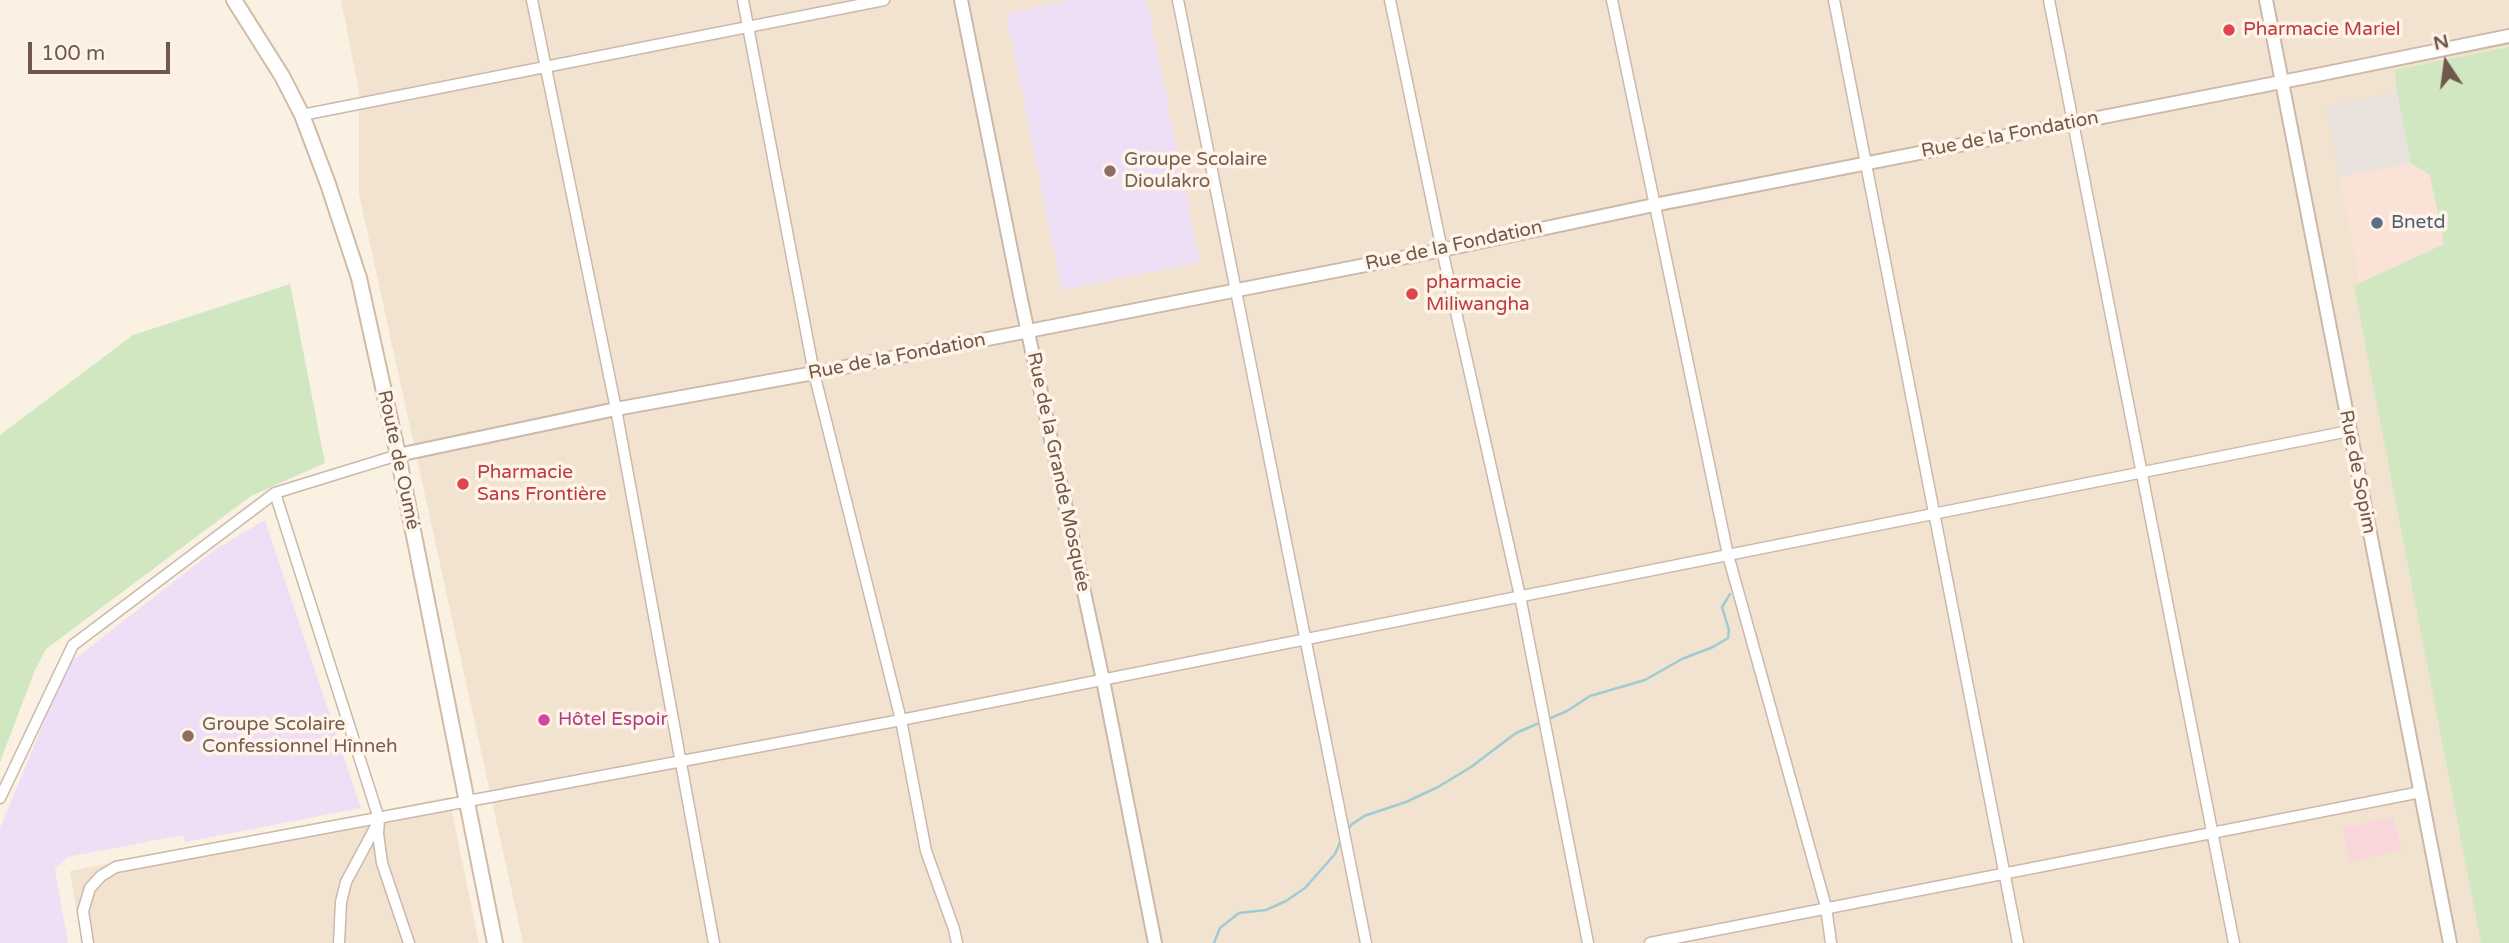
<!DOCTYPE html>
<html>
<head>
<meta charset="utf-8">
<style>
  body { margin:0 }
  #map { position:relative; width:2509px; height:943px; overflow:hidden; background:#fbf1e2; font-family:"Varela Round",sans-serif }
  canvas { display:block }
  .north { position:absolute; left:2411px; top:28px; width:70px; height:70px; -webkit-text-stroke:5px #fef5e8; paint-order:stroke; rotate:347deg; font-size:19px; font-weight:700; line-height:28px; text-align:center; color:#70584a }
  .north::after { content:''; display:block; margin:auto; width:24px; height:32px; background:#70584a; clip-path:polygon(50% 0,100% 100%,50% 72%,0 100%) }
  .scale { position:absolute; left:28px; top:42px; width:142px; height:32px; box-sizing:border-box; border:4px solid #70584a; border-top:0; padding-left:9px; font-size:21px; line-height:24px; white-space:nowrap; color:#70584a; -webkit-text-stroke:5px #fef5e8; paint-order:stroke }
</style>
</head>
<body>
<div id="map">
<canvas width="2509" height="943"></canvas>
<div class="north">N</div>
<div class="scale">100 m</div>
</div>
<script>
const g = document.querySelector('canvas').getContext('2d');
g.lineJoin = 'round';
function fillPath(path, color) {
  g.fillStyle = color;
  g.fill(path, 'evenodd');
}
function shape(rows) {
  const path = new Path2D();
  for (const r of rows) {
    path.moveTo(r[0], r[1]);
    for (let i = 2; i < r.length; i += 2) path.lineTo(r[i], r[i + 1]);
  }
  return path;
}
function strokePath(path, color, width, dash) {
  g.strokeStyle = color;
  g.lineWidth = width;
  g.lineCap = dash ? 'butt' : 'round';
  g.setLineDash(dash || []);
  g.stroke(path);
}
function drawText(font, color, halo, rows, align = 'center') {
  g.font = font + ' "Varela Round",sans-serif';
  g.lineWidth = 7;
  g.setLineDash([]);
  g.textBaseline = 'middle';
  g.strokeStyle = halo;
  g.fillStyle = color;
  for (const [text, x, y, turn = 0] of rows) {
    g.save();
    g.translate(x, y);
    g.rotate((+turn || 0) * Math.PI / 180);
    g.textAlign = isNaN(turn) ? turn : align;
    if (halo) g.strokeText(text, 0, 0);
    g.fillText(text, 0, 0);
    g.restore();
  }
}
const residential = shape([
  [341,0,2509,0,2509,943,523,943,359,194,359,91],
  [449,797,479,943,82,943,70,871]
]);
const commercial = shape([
  [2411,163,2430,175,2445,245,2359,282,2340,177]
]);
const industrial = shape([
  [2397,92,2411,163,2340,177,2325,106]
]);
const education = shape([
  [1072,0,1147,0,1200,262,1062,290,1006,13],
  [265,520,361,808,185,842,183,835,68,857,55,869,68,943,0,943,0,828,68,664,216,549]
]);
const medical = shape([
  [2393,817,2401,850,2350,862,2343,828]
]);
const green = shape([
  [2509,47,2509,943,2481,943,2354,286,2444,244,2430,175,2411,163,2397,92,2395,70],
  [290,284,325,463,251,496,46,649,35,670,0,762,0,435,133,335]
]);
const stream = shape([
  [1347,832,1351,825,1364,816,1406,802,1438,787,1471,767,1516,733,1567,711,1590,696,1645,680,1682,659,1713,647,1728,638,1729,630,1722,607,1730,594],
  [1214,943,1220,928,1239,913,1266,910,1286,901,1305,888,1335,854,1341,840]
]);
const minor = shape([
  [532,0,616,409,714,943],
  [743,0,814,373,901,720,926,851,954,929,957,943],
  [1178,0,1366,943],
  [1390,0,1442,250,1520,596,1588,943],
  [1612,0,1728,555,1826,907,1831,943],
  [1834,0,2018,943],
  [2049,0,2234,943],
  [302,115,884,0],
  [275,493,379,819,378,834,382,863,409,943],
  [0,798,73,645,275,493,398,455],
  [88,943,83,911,90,888,101,876,116,867,901,720,2349,431],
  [339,943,341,902,346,882,376,826],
  [1650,943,2421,792]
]);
const tertiary = shape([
  [961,0,1021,300,1103,680,1155,943],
  [2266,0,2450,943],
  [398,455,616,409,814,373,1442,250,1654,205,2317,75,2509,36]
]);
const secondary = shape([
  [234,0,282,76,302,115,328,184,359,278,398,455,495,943]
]);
const markers = [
  [2229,30,7,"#e0444e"],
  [1110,171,7,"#8d6e63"],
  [2377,223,7,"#5c6f8a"],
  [1412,294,7,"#e0444e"],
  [463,484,7,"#e0444e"],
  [544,720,7,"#d1479c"],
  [188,736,7,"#8d6e63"]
];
const healthNames = [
  ["Pharmacie Mariel",2243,30],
  ["pharmacie",1426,283],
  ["Miliwangha",1426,305],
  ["Pharmacie",477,473],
  ["Sans Frontière",477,495]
];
const streetNames = [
  ["Rue de la Fondation",2010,135,-11],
  ["Rue de la Fondation",1454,246,-12],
  ["Rue de la Fondation",897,357,-11],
  ["Route de Oumé",398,460,78],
  ["Rue de la Grande Mosquée",1058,472,78],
  ["Rue de Sopim",2357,472,79]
];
const educationNames = [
  ["Groupe Scolaire",1124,160],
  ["Dioulakro",1124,182],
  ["Groupe Scolaire",202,725],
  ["Confessionnel Hînneh",202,747]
];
const serviceNames = [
  ["Bnetd",2391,223]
];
const hotelNames = [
  ["Hôtel Espoir",558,720]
];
fillPath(residential, '#f2e3d1');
fillPath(commercial, '#fae2d6');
fillPath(industrial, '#eae3dd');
fillPath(education, '#eedff7');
fillPath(medical, '#f8d6da');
fillPath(green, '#d0e7c2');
strokePath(stream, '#9fcbd4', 2.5);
strokePath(minor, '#cab9aa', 13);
strokePath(tertiary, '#cab9aa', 16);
strokePath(secondary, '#d0bbaa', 18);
strokePath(minor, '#fff', 10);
strokePath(tertiary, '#fff', 12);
strokePath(secondary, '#fff', 14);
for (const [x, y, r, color] of markers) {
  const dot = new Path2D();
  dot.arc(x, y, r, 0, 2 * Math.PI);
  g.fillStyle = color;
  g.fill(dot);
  strokePath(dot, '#fef5e8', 2.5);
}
drawText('19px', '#be3a42', '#fef5e8', healthNames, 'left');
drawText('19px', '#70584a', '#fef5e8', streetNames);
drawText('19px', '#785e54', '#fef5e8', educationNames, 'left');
drawText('19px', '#4e5e75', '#fef5e8', serviceNames, 'left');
drawText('19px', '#b23c85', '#fef5e8', hotelNames, 'left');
</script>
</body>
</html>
